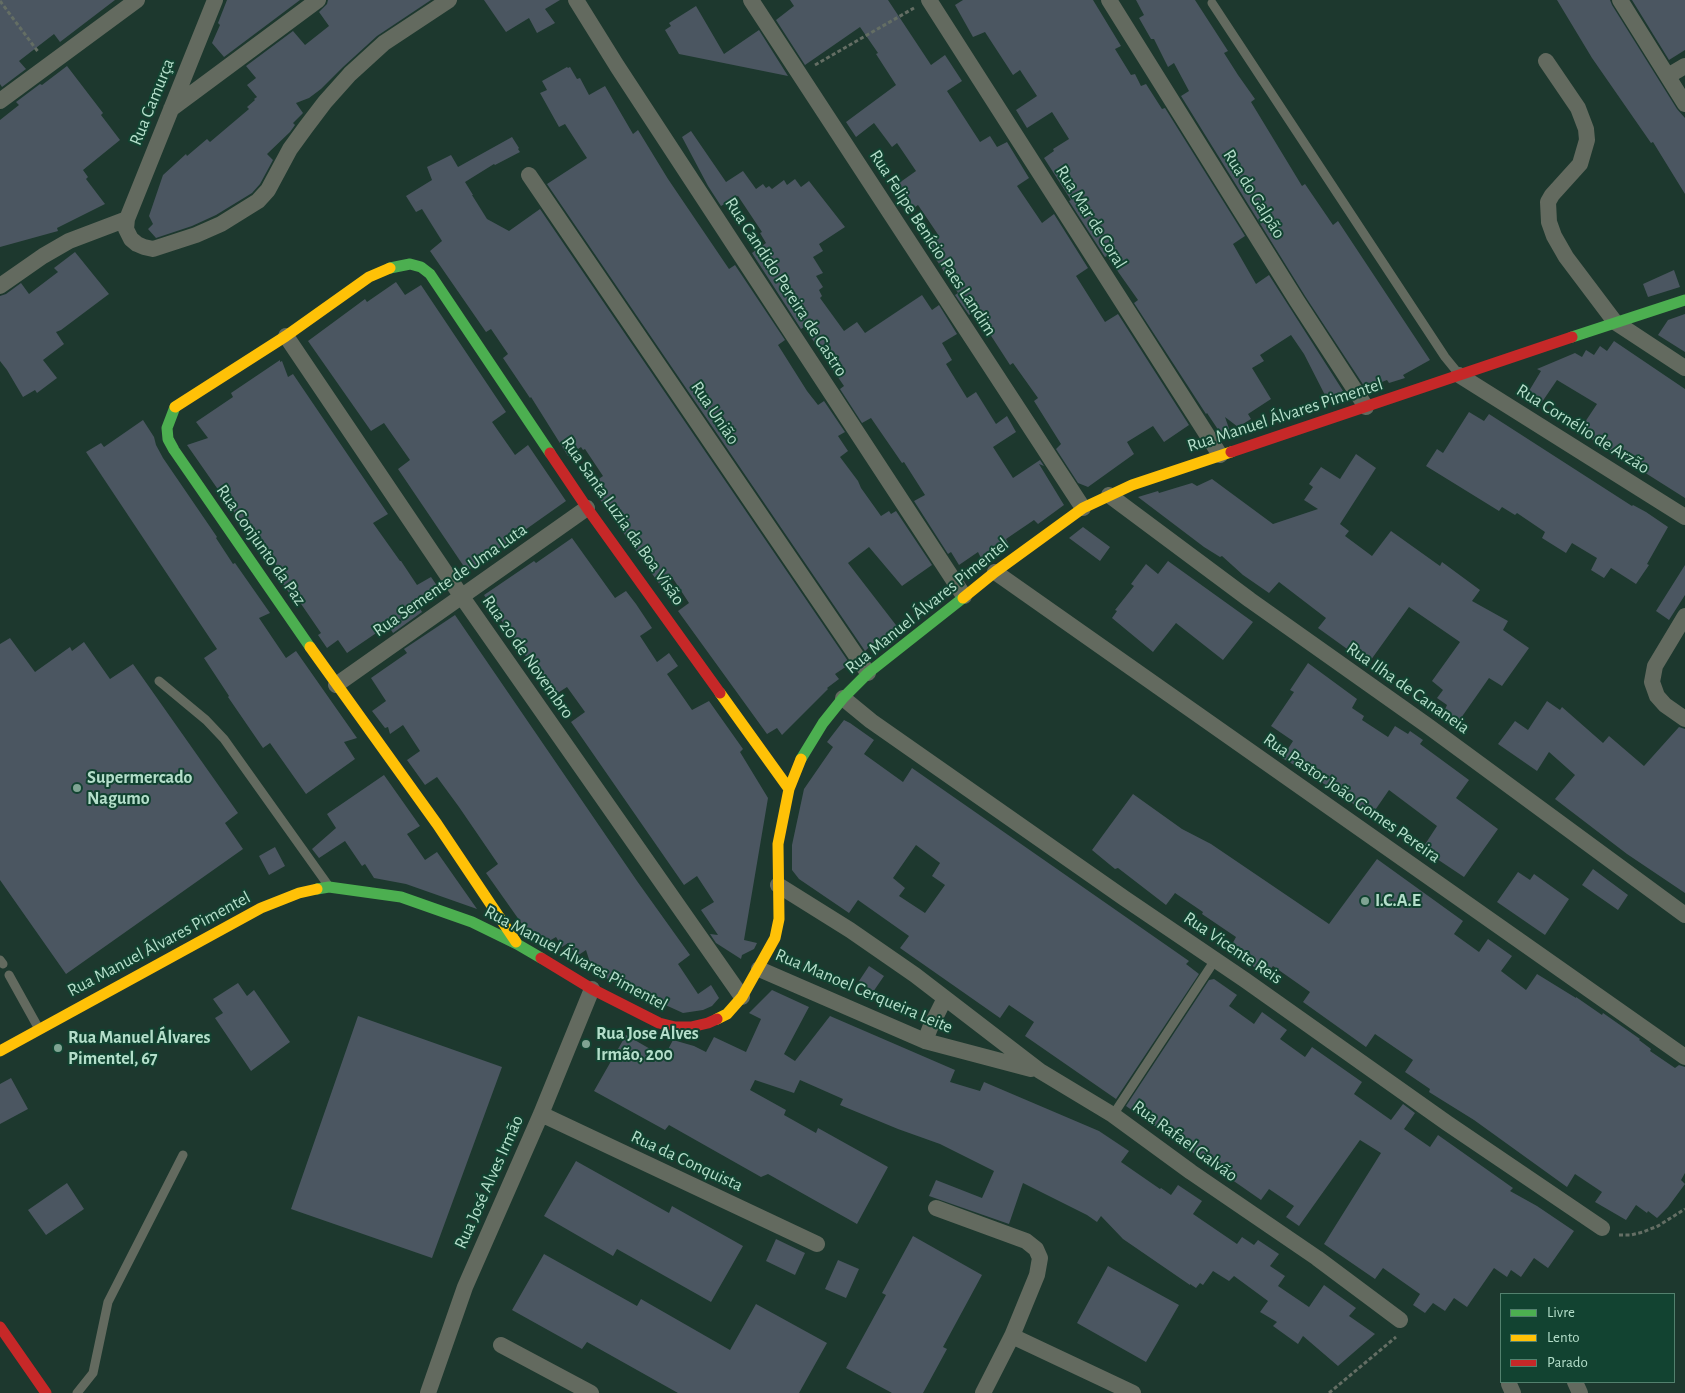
<!DOCTYPE html>
<html>
<head>
<meta charset="utf-8">
<style>
  body { margin:0 }
  #map { position:relative; width:1685px; height:1393px; overflow:hidden; background:#1d382e; font-family:"Alegreya Sans",sans-serif }
  canvas { display:block }
  .legend { position:absolute; left:1500px; top:1293px; width:175px; height:90px; box-sizing:border-box; background:#124331; border:1px solid #53816e; margin:0; padding:6px 9px; list-style:none; font-size:15px; color:#b4deca }
  .legend li { display:flex; align-items:center; gap:10px; height:25px }
  .legend b { width:25px; border:1px solid #53816e }
</style>
</head>
<body>
<div id="map">
<canvas width="1685" height="1393"></canvas>
<ul class="legend">
<li><b style="height:6px;background:#4caf50"></b>Livre</li>
<li><b style="height:6px;background:#ffc107"></b>Lento</li>
<li><b style="height:6px;background:#c62828"></b>Parado</li>
</ul>
</div>
<script>
const g = document.querySelector('canvas').getContext('2d');
g.lineJoin = 'round';
function fillPath(path, color) {
  g.fillStyle = color;
  g.fill(path, 'evenodd');
}
function shape(rows) {
  const path = new Path2D();
  for (const r of rows) {
    path.moveTo(r[0], r[1]);
    for (let i = 2; i < r.length; i += 2) path.lineTo(r[i], r[i + 1]);
  }
  return path;
}
function strokePath(path, color, width, dash) {
  g.strokeStyle = color;
  g.lineWidth = width;
  g.lineCap = dash ? 'butt' : 'round';
  g.setLineDash(dash || []);
  g.stroke(path);
}
function drawText(font, color, halo, rows, align = 'center') {
  g.font = font + ' "Alegreya Sans",sans-serif';
  g.lineWidth = 4;
  g.setLineDash([]);
  g.textBaseline = 'middle';
  g.strokeStyle = halo;
  g.fillStyle = color;
  for (const [text, x, y, turn = 0] of rows) {
    g.save();
    g.translate(x, y);
    g.rotate((+turn || 0) * Math.PI / 180);
    g.textAlign = isNaN(turn) ? turn : align;
    if (halo) g.strokeText(text, 0, 0);
    g.fillText(text, 0, 0);
    g.restore();
  }
}
const building = shape([
  [0,0,115,0,60,42,54,34,19,61,26,69,2,87,0,84],
  [227,0,300,0,224,57,212,43,220,25,218,23],
  [328,0,431,0,377,36,343,67,321,89,309,98,296,103,303,113,293,123,295,125,290,132,267,154,273,160,260,184,252,193,216,215,192,226,156,238,148,229,153,224,149,216,163,175,186,154,187,156,207,139,210,142,249,109,247,107,255,100,254,99,257,97,247,85,256,78,246,66,293,31,305,45,329,26,319,12,327,4],
  [484,0,560,0,545,9,555,23,537,33,529,18,506,32],
  [790,0,888,0,931,65,945,55,962,81,947,91,980,142,990,136,997,147,1007,142,1029,178,1017,186,1042,223,1054,214,1088,268,1076,276,1105,322,1118,314,1189,425,1164,442,1153,426,1127,442,1134,454,1088,487,1078,483,1056,449,1061,444,1034,401,1038,398,1013,363,1010,365,975,311,969,315,955,295,958,293,926,244,939,236,918,205,907,213,892,188,916,171,897,143,892,147,874,123,856,137,846,122,896,85,876,54,878,53,860,27,805,65,776,20,794,6],
  [963,0,1093,0,1121,46,1115,49,1131,75,1135,74,1141,86,1146,84,1162,109,1165,108,1245,236,1233,244,1256,284,1269,275,1345,394,1328,401,1304,354,1291,335,1260,355,1264,361,1252,368,1271,399,1248,414,1251,419,1238,427,1225,417,1232,437,1225,440,1207,413,1206,414,1134,303,1138,300,1107,256,1105,257,1069,201,1071,200,1044,158,1054,151,1053,149,1069,139,1052,112,1027,128,1016,110,1037,96,1020,70,1013,75,985,32,973,37,955,5],
  [1136,0,1195,0,1228,51,1224,53,1238,75,1255,99,1251,102,1302,186,1305,184,1333,225,1338,221,1430,360,1403,375,1405,378,1389,383,1387,380,1369,387,1367,384,1364,386,1305,296,1181,96,1189,91,1174,63,1168,67,1154,39,1151,39,1139,18,1144,15],
  [1557,0,1610,0,1612,5,1677,109,1685,118,1685,194,1653,142,1651,143,1592,58],
  [1632,0,1685,0,1685,50,1669,60],
  [696,6,724,54,759,30,788,76,679,54,665,30,671,26,669,23],
  [67,66,103,113,101,115,120,140,83,170,88,177,86,179,105,204,57,228,58,231,0,247,0,120,19,105,16,102,40,84,42,85],
  [567,67,568,68,570,67,577,79,580,78,589,95,605,86,633,134,638,130,668,179,729,269,735,265,785,340,778,345,807,391,818,405,824,401,845,432,838,436,848,451,840,457,858,481,861,488,881,516,889,511,891,514,896,511,932,565,902,586,869,547,848,563,899,629,881,643,877,640,865,651,547,184,587,158,565,124,559,127,540,93,547,90,542,81],
  [691,131,726,182,743,171,756,189,763,184,766,188,769,186,772,189,784,180,787,185,795,179,801,187,809,181,845,227,819,244,823,251,813,257,823,273,816,276,823,287,819,290,822,296,820,298,844,331,857,322,865,333,922,295,932,310,939,305,957,334,942,343,952,360,946,364,967,398,976,392,996,424,1007,416,1016,432,993,447,1013,478,1040,460,1044,466,1039,464,1064,505,1038,524,1034,520,1006,539,1009,545,983,562,978,552,959,565,951,552,948,554,914,501,925,495,904,462,902,463,871,418,862,423,840,389,844,386,804,327,801,329,752,253,766,243,760,233,762,232,738,196,721,206,708,186,682,137],
  [512,137,519,148,518,149,520,152,495,165,494,164,465,182,473,195,472,195,487,219,509,231,540,209,850,664,835,674,839,679,827,688,828,689,782,735,777,728,767,734,678,611,689,603,672,577,660,585,590,485,603,476,585,449,583,450,581,447,568,456,531,397,530,398,503,358,508,354,491,329,486,332,430,251,442,241,422,209,416,212,406,196,432,180,427,167,451,155,458,167],
  [75,252,109,294,61,330,56,332,64,344,43,360,57,378,37,393,35,390,23,397,7,370,0,361,0,296,6,294,21,283,29,294,58,272,54,268],
  [1674,270,1680,287,1648,297,1643,284],
  [396,282,405,295,421,285,506,412,492,422,515,455,528,445,566,501,467,571,398,469,410,460,384,423,371,431,308,341,365,299,367,302],
  [1685,314,1685,352,1658,335,1668,320],
  [1614,341,1685,389,1685,498,1579,431,1597,404,1557,380,1540,405,1526,396,1541,371,1537,369,1575,353,1582,357,1586,350,1594,355,1600,346,1607,351],
  [280,360,280,362,282,361,288,377,293,374,388,514,373,523,400,561,401,561,417,585,431,577,440,590,418,605,422,612,393,633,388,625,347,653,338,640,327,648,318,635,321,633,297,598,294,600,274,571,278,568,253,531,252,532,242,519,240,521,187,445,208,438,196,422,233,397,231,393],
  [1469,412,1484,421,1489,414,1632,506,1633,505,1646,512,1668,527,1647,564,1649,565,1636,584,1611,568,1604,578,1591,570,1597,558,1572,543,1566,553,1542,538,1545,532,1517,513,1515,515,1502,507,1499,511,1426,466,1437,449,1443,453],
  [143,420,154,437,156,445,163,458,217,537,216,538,233,564,235,563,270,613,259,618,286,658,296,651,357,738,344,742,355,759,306,794,270,743,263,748,228,697,229,696,204,658,217,649,86,452,101,443,104,447],
  [1356,454,1376,468,1340,524,1349,531,1345,536,1372,556,1391,531,1440,566,1442,562,1480,590,1472,601,1508,621,1503,630,1529,648,1502,686,1489,678,1454,728,1441,718,1447,705,1437,698,1443,690,1432,681,1460,642,1409,607,1368,664,1318,628,1326,618,1279,582,1269,593,1243,575,1222,556,1220,557,1204,547,1138,497,1158,491,1159,493,1192,483,1197,486,1212,479,1273,524,1318,509,1304,500,1313,487,1309,484,1321,467,1340,479],
  [1083,527,1110,547,1100,561,1069,538],
  [572,538,615,598,626,591,636,604,652,628,640,636,657,662,669,653,678,666,667,674,692,710,709,701,743,749,740,752,768,798,744,940,757,943,754,949,742,955,741,959,716,943,710,934,718,935,701,910,714,902,697,876,684,885,571,722,585,712,567,687,553,696,484,595,534,561,536,563],
  [1168,561,1253,622,1223,660,1176,623,1153,652,1112,618,1117,611,1115,610,1134,586,1131,584,1146,564,1158,574],
  [1685,565,1685,595,1669,620,1656,611],
  [455,615,637,881,690,955,678,964,698,994,711,985,719,998,712,1006,703,1010,683,1013,593,972,586,950,577,956,568,943,562,947,556,937,544,944,532,936,522,924,486,873,498,864,459,807,437,777,425,785,407,760,420,751,403,725,390,734,388,727,385,728,372,711,386,701,371,678,407,653,404,649],
  [10,638,35,672,70,647,72,651,84,642,110,679,133,664,238,813,225,823,243,849,66,974,0,880,0,644],
  [1308,663,1357,699,1352,708,1364,716,1362,720,1388,737,1395,726,1408,734,1410,731,1423,740,1420,744,1469,780,1456,798,1498,829,1464,877,1422,849,1437,826,1389,790,1371,816,1308,773,1282,758,1293,741,1271,726,1294,692,1290,690],
  [1547,701,1560,710,1562,707,1603,743,1609,736,1644,766,1679,727,1685,729,1685,893,1627,854,1555,799,1575,775,1549,752,1537,771,1498,744,1515,721,1528,730],
  [844,720,850,723,874,740,864,754,903,782,912,768,1189,961,1186,964,1199,974,1116,1099,1025,1036,1034,1022,1009,1005,1000,1018,900,948,909,936,858,900,849,913,799,879,792,870,792,845,804,789,833,747,827,742],
  [916,845,940,863,932,876,945,885,925,913,899,896,905,888,893,878],
  [384,775,420,826,407,834,425,860,437,852,477,909,406,884,374,878,365,864,362,866,345,841,319,858,312,849,336,828,327,814],
  [1133,794,1182,829,1211,844,1329,924,1377,859,1463,921,1454,934,1479,952,1488,939,1512,956,1501,971,1526,990,1537,974,1576,998,1576,997,1602,1015,1603,1013,1640,1039,1639,1040,1651,1049,1650,1051,1675,1068,1679,1065,1685,1067,1685,1173,1681,1180,1685,1184,1668,1207,1657,1218,1648,1211,1647,1213,1636,1205,1626,1220,1595,1202,1602,1192,1575,1174,1567,1187,1474,1120,1429,1092,1430,1089,1405,1072,1413,1060,1375,1034,1366,1047,1303,1002,1310,992,1273,966,1266,975,1229,950,1236,937,1202,914,1203,912,1175,893,1166,905,1118,868,1115,869,1092,850],
  [275,847,285,866,269,875,259,856],
  [1593,869,1628,895,1618,910,1582,885],
  [1518,872,1530,880,1534,874,1569,899,1545,935,1497,902],
  [869,966,884,976,873,992,859,981],
  [1214,979,1237,995,1229,1006,1254,1024,1262,1012,1287,1030,1280,1039,1305,1057,1312,1047,1362,1082,1354,1094,1391,1120,1403,1104,1415,1113,1404,1129,1430,1147,1438,1135,1513,1188,1510,1191,1537,1206,1574,1231,1548,1268,1534,1258,1521,1277,1511,1270,1507,1277,1494,1268,1467,1307,1454,1298,1445,1311,1433,1303,1425,1313,1413,1305,1420,1294,1383,1268,1375,1279,1324,1244,1381,1153,1360,1140,1299,1226,1286,1217,1294,1206,1269,1189,1261,1200,1126,1106,1209,980],
  [238,983,247,996,254,990,290,1042,251,1071,215,1018,223,1013,213,999],
  [772,990,809,1007,784,1054,795,1061,830,1016,955,1070,950,1082,980,1091,984,1082,1099,1131,1129,1151,1121,1162,1160,1189,1161,1188,1171,1195,1178,1185,1202,1201,1193,1214,1237,1244,1242,1237,1254,1245,1258,1240,1279,1254,1270,1266,1285,1276,1278,1286,1309,1307,1324,1285,1356,1308,1349,1316,1375,1334,1338,1366,1303,1336,1298,1344,1273,1326,1277,1322,1260,1312,1268,1301,1234,1276,1229,1281,1213,1271,1203,1285,1200,1283,1196,1288,1190,1284,1190,1285,1123,1239,1101,1216,1097,1222,1087,1215,1023,1183,1009,1224,929,1196,936,1180,982,1198,994,1171,940,1144,898,1129,840,1105,843,1099,800,1080,794,1093,755,1080,750,1090,786,1110,784,1115,816,1133,818,1128,888,1167,857,1224,768,1174,761,1177,669,1125,665,1130,594,1091,626,1035,664,1057,673,1040,694,1046,706,1052,714,1037,746,1052,761,1019,749,1013],
  [358,1016,502,1067,432,1258,291,1209],
  [11,1078,28,1109,0,1124,0,1084],
  [576,1161,669,1213,672,1206,743,1246,711,1302,617,1249,613,1256,544,1216],
  [67,1183,84,1209,46,1235,28,1210],
  [913,1236,982,1275,943,1347,947,1349,923,1393,892,1393,846,1368,886,1295,882,1293],
  [776,1239,805,1253,795,1275,766,1261],
  [544,1254,637,1306,641,1299,730,1350,756,1304,827,1343,799,1393,678,1393,587,1342,582,1349,512,1310],
  [838,1260,859,1269,846,1298,825,1289],
  [1108,1266,1179,1305,1146,1362,1077,1323]
]);
const path = shape([
  [0,1,39,53],
  [815,65,914,8],
  [1619,1235,1631,1235,1643,1232,1658,1226,1685,1209],
  [1329,1393,1396,1337]
]);
const lane = shape([
  [1212,3,1445,357,1458,373],
  [159,681,206,720,224,739,328,885],
  [0,960,3,964],
  [9,975,39,1029],
  [1113,1115,1215,960],
  [77,1393,93,1373,108,1302,183,1155]
]);
const street = shape([
  [215,0,127,219,126,229,131,239,137,244,144,247,153,249,196,235,221,224,258,201,268,190,290,149,306,127,325,102,350,74,384,43,449,0],
  [576,0,617,66,964,596],
  [751,0,1083,508],
  [929,0,1220,455],
  [1109,0,1297,301,1366,407],
  [1620,0,1685,104],
  [1546,61,1578,108,1586,129,1587,140,1580,164,1552,195,1548,202,1549,222,1554,236,1566,257,1615,322,1685,368],
  [1668,76,1685,66],
  [0,101,137,0],
  [171,109,318,0],
  [529,175,868,673],
  [0,286,43,256,69,241,127,219],
  [286,336,462,597,742,997],
  [1459,375,1685,517],
  [1109,495,1250,600,1428,726,1685,915],
  [995,572,1685,1057],
  [1685,616,1655,666,1652,682,1657,696,1665,705,1685,719],
  [336,685,587,508],
  [843,698,871,721,1124,898,1245,980,1447,1123,1602,1228],
  [778,885,850,930,915,975,1040,1071,1113,1115,1191,1172,1317,1258,1400,1320],
  [759,969,925,1041,1031,1069],
  [925,1041,930,1028,945,998],
  [541,1114,817,1244],
  [936,1208,1026,1241,1036,1249,1040,1258,1037,1275,1012,1336,983,1393],
  [1012,1336,1133,1393],
  [501,1345,591,1393],
  [1575,1382,1580,1393],
  [1509,1384,1513,1393],
  [428,1393,465,1287,541,1114,592,989]
]);
const fast = shape([
  [390,268,410,264,421,267,430,274,550,453],
  [1572,337,1685,300],
  [175,407,167,428,168,439,174,450,310,647],
  [801,759,823,723,843,698,868,673,963,598],
  [317,889,329,887,401,897,472,922,517,944,541,958]
]);
const slow = shape([
  [175,407,286,336,369,277,390,268],
  [963,598,995,572,1083,508,1132,485,1231,452],
  [310,647,437,824,516,942],
  [720,693,789,789],
  [717,1019,727,1014,742,997,775,938,779,919,778,844,789,789,801,759],
  [0,1051,261,908,299,893,317,889]
]);
const jam = shape([
  [1231,452,1572,337],
  [550,453,587,508,720,693],
  [541,958,592,989,659,1023,675,1027,691,1027,708,1023,717,1019],
  [0,1327,46,1393]
]);
const markers = [
  [77,788,5,"#7fa493"],
  [1365,901,5,"#7fa493"],
  [586,1044,5,"#7fa493"],
  [58,1048,5,"#7fa493"]
];
const streetNames = [
  ["Rua Camurça",152,102,-68],
  ["Rua do Galpão",1254,194,58],
  ["Rua Mar de Coral",1091,217,58],
  ["Rua Felipe Benício Paes Landim",933,243,57],
  ["Rua Candido Pereira de Castro",786,287,57],
  ["Rua União",715,413,56],
  ["Rua Manuel Álvares Pimentel",1285,415,-18],
  ["Rua Cornélio de Arzão",1583,429,32],
  ["Rua Santa Luzia da Boa Visão",623,521,55],
  ["Rua Conjunto da Paz",261,545,55],
  ["Rua Semente de Uma Luta",450,580,-35],
  ["Rua Manuel Álvares Pimentel",927,606,-39],
  ["Rua 20 de Novembro",528,657,55],
  ["Rua Ilha de Cananeia",1408,688,35],
  ["Rua Pastor João Gomes Pereira",1352,798,35],
  ["Rua Manuel Álvares Pimentel",159,944,-28],
  ["Rua Vicente Reis",1233,948,34],
  ["Rua Manuel Álvares Pimentel",576,958,28],
  ["Rua Manoel Cerqueira Leite",864,991,23],
  ["Rua Rafael Galvão",1185,1141,36],
  ["Rua da Conquista",687,1161,25],
  ["Rua José Alves Irmão",489,1182,-66]
];
const poiNames = [
  ["Supermercado",87,778],
  ["Nagumo",87,799],
  ["I.C.A.E",1375,901],
  ["Rua Jose Alves",596,1034],
  ["Irmão, 200",596,1055],
  ["Rua Manuel Álvares",68,1038],
  ["Pimentel, 67",68,1059]
];
fillPath(building, '#4b5661');
strokePath(path, '#646e64', 3, [4, 2.5]);
strokePath(lane, '#636a5f', 9);
strokePath(street, '#636a5f', 16);
strokePath(fast, '#4caf50', 11);
strokePath(slow, '#ffc107', 11);
strokePath(jam, '#c62828', 11);
for (const [x, y, r, color] of markers) {
  const dot = new Path2D();
  dot.arc(x, y, r, 0, 2 * Math.PI);
  g.fillStyle = color;
  g.fill(dot);
  strokePath(dot, '#124331', 2);
}
drawText('18px', '#b4deca', '#124331', streetNames);
drawText('bold 18px', '#b4deca', '#124331', poiNames, 'left');
</script>
</body>
</html>
